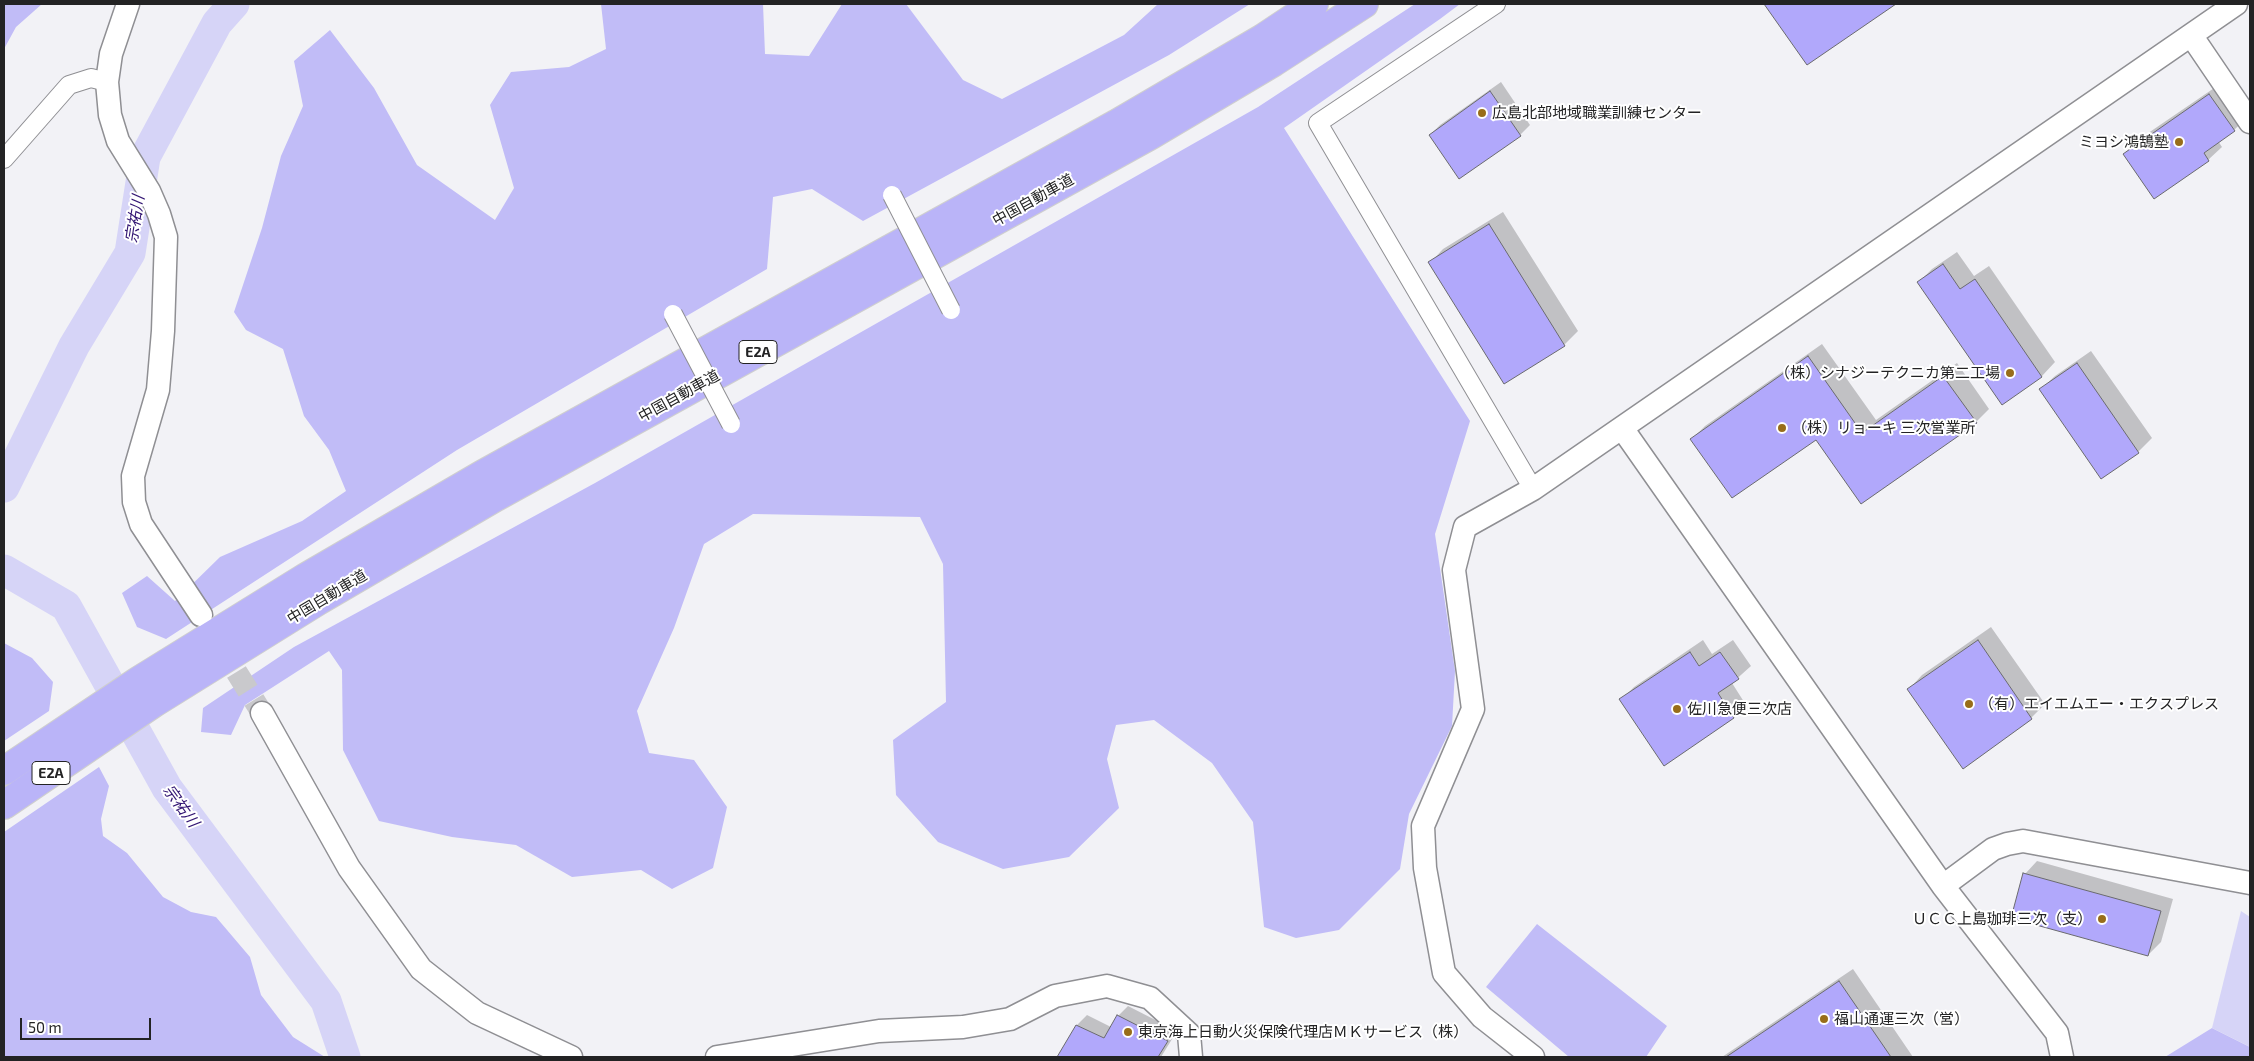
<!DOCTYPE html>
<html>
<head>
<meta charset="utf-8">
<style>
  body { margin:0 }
  #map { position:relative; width:2254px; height:1061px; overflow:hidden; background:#f2f2f6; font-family:"Exo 2",sans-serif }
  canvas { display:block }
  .frame { position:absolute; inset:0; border:5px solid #232324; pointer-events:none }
  .scale { position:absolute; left:20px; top:1018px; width:131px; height:22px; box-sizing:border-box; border:2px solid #232324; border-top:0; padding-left:6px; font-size:15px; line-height:18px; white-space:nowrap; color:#232324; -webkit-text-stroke:4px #fff; paint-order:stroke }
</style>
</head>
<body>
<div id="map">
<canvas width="2254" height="1061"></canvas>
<div class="frame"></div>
<div class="scale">50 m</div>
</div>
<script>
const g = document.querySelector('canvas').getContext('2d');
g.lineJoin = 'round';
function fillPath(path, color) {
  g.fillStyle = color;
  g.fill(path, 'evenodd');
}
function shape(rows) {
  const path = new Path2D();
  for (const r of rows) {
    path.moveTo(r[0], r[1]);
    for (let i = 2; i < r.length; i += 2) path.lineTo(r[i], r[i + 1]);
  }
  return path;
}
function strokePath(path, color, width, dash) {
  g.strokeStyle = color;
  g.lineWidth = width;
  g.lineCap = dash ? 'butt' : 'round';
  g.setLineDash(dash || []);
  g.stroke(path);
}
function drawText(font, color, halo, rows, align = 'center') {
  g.font = font + ' "Exo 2","Noto Sans JP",sans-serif';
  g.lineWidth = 4;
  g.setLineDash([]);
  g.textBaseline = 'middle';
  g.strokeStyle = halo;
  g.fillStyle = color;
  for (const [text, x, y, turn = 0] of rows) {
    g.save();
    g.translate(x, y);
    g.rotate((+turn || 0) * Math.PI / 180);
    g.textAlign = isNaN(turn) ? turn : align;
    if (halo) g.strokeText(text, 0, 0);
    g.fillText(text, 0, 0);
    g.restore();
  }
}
const green = shape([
  [4,4,42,4,16,27,4,49],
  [601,4,763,4,765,54,809,56,842,4,906,4,963,80,1002,99,1124,35,1158,4,1250,4,1169,55,863,221,812,189,773,197,767,269,457,450,166,639,137,627,122,593,147,576,175,601,220,557,302,521,346,491,329,450,304,416,283,349,246,330,234,312,262,228,281,156,303,106,294,61,330,30,374,88,417,165,495,220,514,188,490,105,511,72,569,67,606,49],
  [1415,4,1460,4,1440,19,1284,128,1470,421,1435,534,1455,671,1452,726,1409,814,1400,869,1339,930,1296,938,1264,927,1253,822,1212,763,1154,720,1116,725,1107,759,1119,808,1069,857,1003,869,938,842,896,795,893,740,946,702,943,564,920,517,753,514,704,544,674,628,637,711,649,753,694,760,727,807,713,868,672,889,641,870,572,877,516,845,452,837,379,821,343,750,342,670,329,651,245,705,231,735,201,732,203,708,294,647,595,483,1258,107],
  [4,643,32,658,53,682,49,711,4,741],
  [99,767,109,786,101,819,103,836,127,853,163,897,191,912,216,917,250,957,261,995,293,1037,325,1057,4,1057,4,832],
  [1537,924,1667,1026,1646,1057,1569,1057,1486,987],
  [2212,1028,2250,1047,2250,1057,2165,1057]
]);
const water = shape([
  [2241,911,2250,917,2250,1047,2212,1028]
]);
const shadow = shape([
  [1766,4,1894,4,1807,63],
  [1501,82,1530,125,1520,135,1430,135,1440,125],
  [2223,82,2248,117,2234,130,2218,141,2222,147,2208,160,2154,197,2124,154,2138,140],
  [1503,212,1578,331,1564,345,1505,382,1430,263,1443,249],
  [1957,252,1974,276,1989,266,2055,362,2042,376,2002,403,1919,282,1932,269],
  [1822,344,1876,420,1957,363,1989,409,1976,422,1816,438,1692,439,1705,426],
  [2091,351,2152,438,2138,452,2102,477,2041,389,2055,376],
  [1991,627,2045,704,2031,718,1909,689,1922,675],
  [1703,640,1712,654,1733,640,1751,666,1732,683,1746,705,1734,717,1664,764,1621,700,1634,687],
  [2037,861,2173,899,2161,942,2148,955,2025,874],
  [1853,969,1913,1057,1722,1057],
  [1128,1006,1177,1031,1161,1057,1059,1057,1077,1025,1087,1015,1111,1027,1118,1016]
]);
const river = shape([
  [4,487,74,346,130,253,145,157,217,23,234,4],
  [4,570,66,606,167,788,326,1001,345,1057]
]);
const building = shape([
  [1764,4,1896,4,1807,65,1764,4],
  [1490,91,1521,136,1459,179,1429,135,1490,91],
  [2209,94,2235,131,2204,153,2209,161,2154,199,2123,154,2209,94],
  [1489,224,1565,346,1504,384,1428,262,1489,224],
  [1943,264,1960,289,1975,279,2042,377,2002,405,1917,282,1943,264],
  [1808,356,1862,433,1943,376,1977,423,1861,504,1816,440,1732,498,1690,439,1808,356],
  [2077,363,2139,453,2101,479,2039,389,2077,363],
  [1978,640,2032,719,1963,769,1907,689,1978,640],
  [1690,652,1699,666,1720,652,1739,679,1718,693,1734,718,1664,766,1619,699,1690,652],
  [2023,873,2161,911,2148,956,2011,918,2023,873],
  [1839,981,1891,1057,1726,1057,1839,981],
  [1117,1015,1168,1041,1158,1057,1057,1057,1076,1025,1104,1038,1117,1015]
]);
const tertiaryTunnel = shape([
  [219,644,262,713]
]);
const minor = shape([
  [1496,4,1318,123,1533,489],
  [4,159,69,85,91,78,107,82]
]);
const tertiary = shape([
  [128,4,111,54,107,82,110,115,118,141,149,191,159,214,166,237,163,331,158,390,133,476,134,502,141,524,201,615],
  [2191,35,2250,122],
  [1622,428,1943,886,2057,1033,2062,1057],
  [262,713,349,868,421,969,477,1013,571,1057],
  [1943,886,1993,849,2007,844,2023,841,2250,883],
  [717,1057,879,1031,963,1027,1010,1019,1055,996,1107,986,1150,998,1189,1034,1191,1057],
  [1533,1057,1482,1017,1444,973,1425,868,1423,826,1473,709,1454,570,1465,527,1533,489,2236,4]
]);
const motorway = shape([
  [4,771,138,681,306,577,483,474,1116,124,1263,38,1314,4],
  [4,805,154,703,318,601,496,497,1151,135,1274,62,1364,4]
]);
const minorBridge = shape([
  [892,195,951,310],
  [673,314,731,424]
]);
const markers = [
  [1482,113,5,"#986d1a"],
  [2179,142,5,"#986d1a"],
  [2010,373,5,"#986d1a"],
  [1782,428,5,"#986d1a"],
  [1969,704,5,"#986d1a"],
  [1677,709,5,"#986d1a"],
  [2102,919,5,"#986d1a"],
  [1824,1019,5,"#986d1a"],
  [1128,1032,5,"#986d1a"]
];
const shields = [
  [758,352,38],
  [51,773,38]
];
const shieldNames = [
  ["E2A",758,352],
  ["E2A",51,773]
];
const poiNames = [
  ["広島北部地域職業訓練センター",1492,113],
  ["ミヨシ鴻鵠塾",2169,142,"right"],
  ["（株）シナジーテクニカ第二工場",2000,373,"right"],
  ["（株）リョーキ 三次営業所",1792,428],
  ["（有）エイエムエー・エクスプレス",1979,704],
  ["佐川急便三次店",1687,709],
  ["ＵＣＣ上島珈琲三次（支）",2092,919,"right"],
  ["福山通運三次（営）",1834,1019],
  ["東京海上日動火災保険代理店ＭＫサービス（株）",1138,1032]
];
const streetNames = [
  ["中国自動車道",1033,200,-29],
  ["中国自動車道",679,396,-29],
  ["中国自動車道",327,597,-31]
];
const waterNames = [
  ["宗祐川",135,219,-81],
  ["宗祐川",181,806,54]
];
fillPath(green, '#c1bcf7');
fillPath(water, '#d6d4f7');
fillPath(shadow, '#0003');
strokePath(river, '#d6d4f7', 31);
fillPath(building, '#b1a8fb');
strokePath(building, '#6a6a6e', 1);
strokePath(tertiaryTunnel, '#c9c9cc', 22, [22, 11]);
strokePath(minor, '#8f8f93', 20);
strokePath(tertiary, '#8f8f93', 25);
strokePath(motorway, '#cfcfcf', 30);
strokePath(minor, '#fff', 18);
strokePath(tertiary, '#fff', 22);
strokePath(motorway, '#bab4f8', 28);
strokePath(minorBridge, '#8f8f93', 20, []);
strokePath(minorBridge, '#fff', 18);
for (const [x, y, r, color] of markers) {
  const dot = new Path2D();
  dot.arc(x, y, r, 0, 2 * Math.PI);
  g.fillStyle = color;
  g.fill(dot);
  strokePath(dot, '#fff', 2);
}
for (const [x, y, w] of shields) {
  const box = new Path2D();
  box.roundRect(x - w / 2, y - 11.5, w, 23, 4);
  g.fillStyle = '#fff';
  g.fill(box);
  strokePath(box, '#232324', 1);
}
drawText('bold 14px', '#232324', null, shieldNames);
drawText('15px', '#232324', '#fff', poiNames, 'left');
drawText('15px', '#232324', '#fff', streetNames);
drawText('italic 16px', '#311472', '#fff', waterNames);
</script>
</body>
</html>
